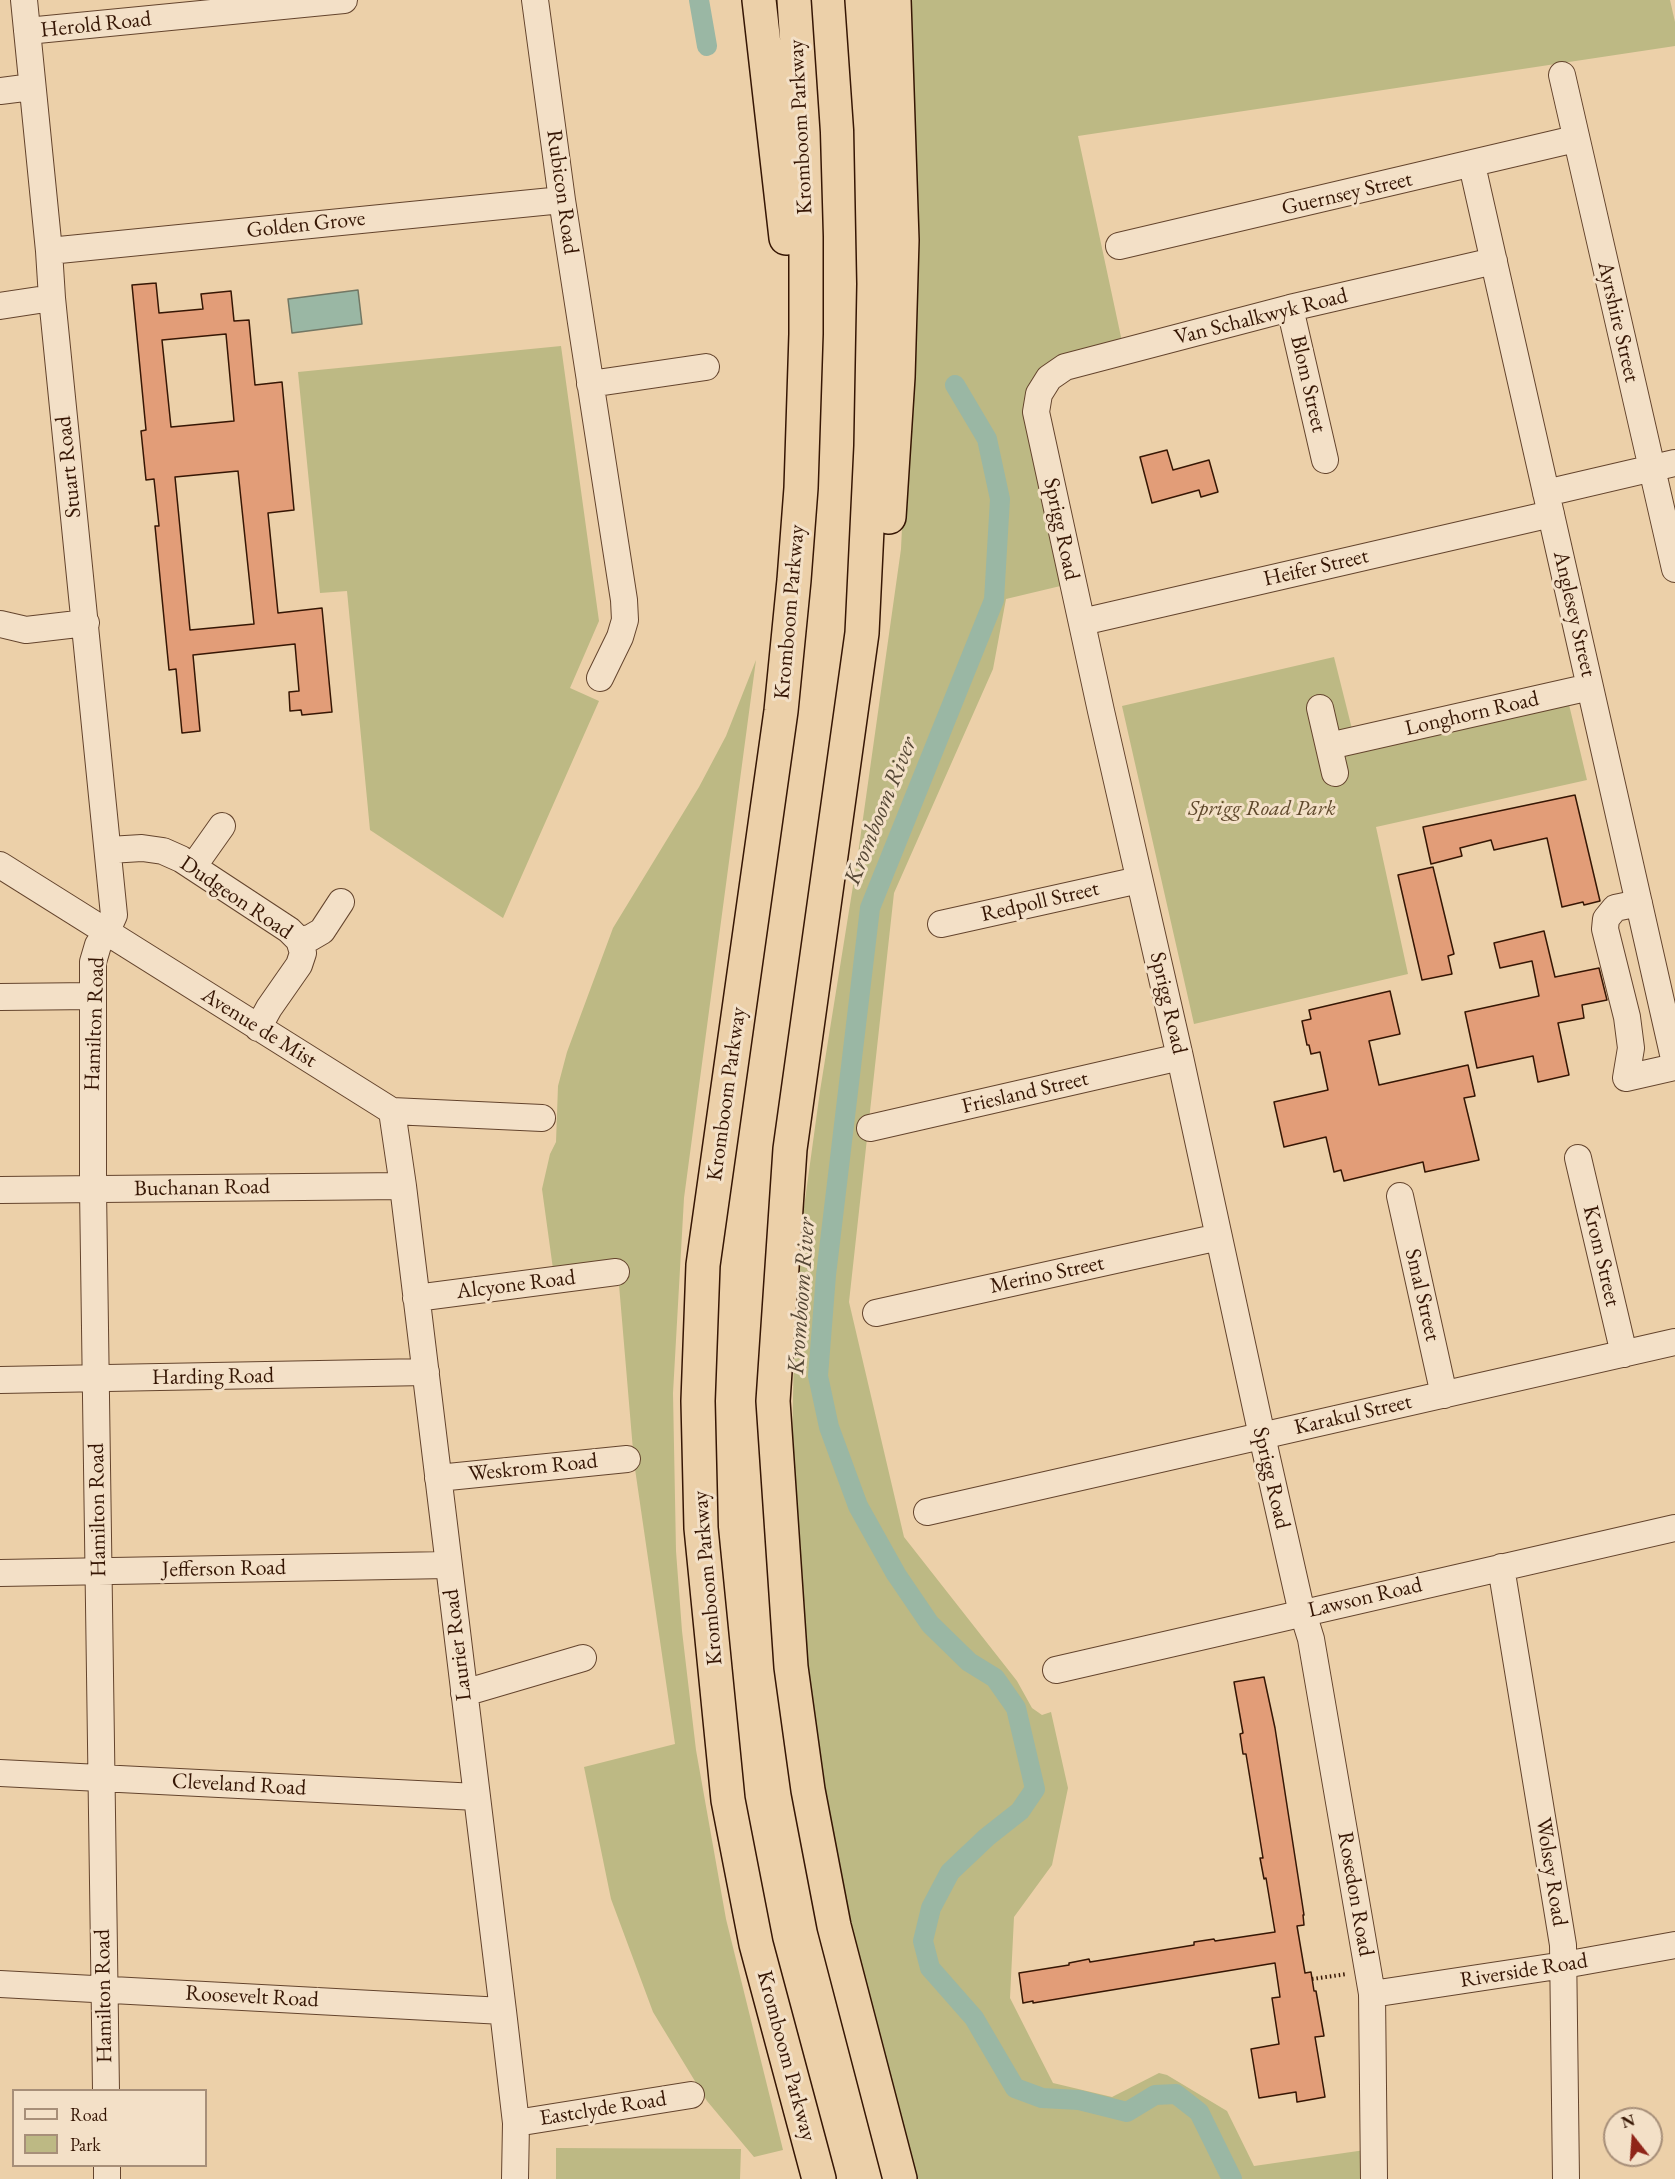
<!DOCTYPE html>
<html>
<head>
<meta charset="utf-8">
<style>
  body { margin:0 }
  #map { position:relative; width:1675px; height:2179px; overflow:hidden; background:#ecd0a9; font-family:"EB Garamond",serif }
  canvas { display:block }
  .legend { position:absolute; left:12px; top:2089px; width:195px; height:78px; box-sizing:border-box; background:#f3e0c7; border:2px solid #a78f79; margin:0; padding:8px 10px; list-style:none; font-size:18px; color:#361604 }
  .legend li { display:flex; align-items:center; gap:12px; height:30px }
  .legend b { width:30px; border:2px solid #a78f79 }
  .north { position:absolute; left:1603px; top:2107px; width:60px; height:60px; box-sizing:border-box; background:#f3e0c7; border:2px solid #a78f79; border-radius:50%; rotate:343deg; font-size:16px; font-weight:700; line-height:24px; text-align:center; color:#361604 }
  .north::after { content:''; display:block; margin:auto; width:21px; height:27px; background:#8f2418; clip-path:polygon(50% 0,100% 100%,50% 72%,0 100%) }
</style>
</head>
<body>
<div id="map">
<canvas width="1675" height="2179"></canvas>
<ul class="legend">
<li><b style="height:8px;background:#f3e0c7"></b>Road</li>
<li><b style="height:16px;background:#bdb984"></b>Park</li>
</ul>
<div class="north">N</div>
</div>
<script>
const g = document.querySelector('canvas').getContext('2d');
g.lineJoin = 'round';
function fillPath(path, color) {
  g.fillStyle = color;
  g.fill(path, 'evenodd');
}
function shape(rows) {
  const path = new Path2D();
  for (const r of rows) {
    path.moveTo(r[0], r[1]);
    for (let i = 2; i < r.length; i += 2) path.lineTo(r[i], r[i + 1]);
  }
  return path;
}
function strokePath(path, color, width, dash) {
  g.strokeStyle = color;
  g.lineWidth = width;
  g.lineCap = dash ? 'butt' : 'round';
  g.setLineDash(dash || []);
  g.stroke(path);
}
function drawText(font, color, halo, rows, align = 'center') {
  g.font = font + ' "EB Garamond",serif';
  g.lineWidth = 6;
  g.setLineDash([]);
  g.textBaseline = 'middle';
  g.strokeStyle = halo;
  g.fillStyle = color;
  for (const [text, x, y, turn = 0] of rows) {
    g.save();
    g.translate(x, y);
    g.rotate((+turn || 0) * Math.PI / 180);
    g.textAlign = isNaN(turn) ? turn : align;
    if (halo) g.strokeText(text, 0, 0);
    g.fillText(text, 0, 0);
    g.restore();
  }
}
const green = shape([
  [909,0,1670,0,1675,22,1675,46,1078,136,1124,351,1039,394,1073,583,1006,599,993,669,894,893,849,1302,904,1537,1017,1681,1032,1708,1042,1715,1051,1712,1068,1788,1052,1865,1014,1917,1010,1998,1053,2083,1112,2097,1159,2073,1167,2075,1227,2111,1254,2166,1365,2150,1365,2179,914,2179,846,1911,832,1845,803,1647,792,1444,795,1303,801,1229,820,1091,857,861,901,549,912,310,914,101],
  [561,346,599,621,570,688,599,701,503,918,370,830,347,591,320,593,298,372],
  [1334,657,1355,741,1566,692,1587,780,1376,827,1408,974,1194,1024,1122,706],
  [756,660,684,1198,673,1393,676,1551,682,1631,696,1750,726,1919,783,2150,754,2157,707,2101,653,2012,611,1899,584,1767,675,1744,634,1462,617,1261,553,1269,542,1189,550,1154,556,1142,558,1086,567,1052,613,928,699,787,726,736],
  [556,2148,741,2149,740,2179,556,2179]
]);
const water = shape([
  [358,290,362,324,292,333,288,299,358,290]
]);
const canal = shape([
  [699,0,707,46],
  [955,385,987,439,1000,499,994,600,870,908,826,1275,818,1376,829,1427,858,1506,896,1574,930,1624,969,1662,995,1678,1016,1708,1035,1789,1020,1811,987,1837,950,1872,931,1908,923,1941,930,1968,974,2018,1015,2088,1042,2098,1079,2100,1127,2112,1155,2095,1176,2094,1199,2112,1232,2179]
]);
const building = shape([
  [156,283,159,313,203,309,201,294,231,291,234,321,249,320,255,385,282,382,294,510,268,513,278,613,322,608,332,712,302,715,301,710,290,711,289,692,299,691,295,644,193,655,200,731,182,733,176,669,169,670,155,526,159,526,154,479,146,480,141,431,146,430,132,285,156,283],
  [226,334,234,421,171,427,162,340,226,334],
  [238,471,254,624,190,630,175,477,238,471],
  [1167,450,1173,470,1209,460,1218,492,1201,497,1199,490,1152,503,1140,457,1167,450],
  [1575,795,1600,901,1584,905,1583,902,1562,907,1547,838,1494,850,1491,840,1460,848,1462,856,1431,864,1423,827,1575,795],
  [1433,867,1454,954,1448,956,1452,974,1422,980,1398,875,1433,867],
  [1544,931,1555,977,1599,968,1607,1000,1582,1005,1584,1018,1558,1023,1569,1075,1538,1082,1533,1056,1477,1068,1465,1012,1539,996,1532,961,1500,968,1494,943,1544,931],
  [1390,991,1400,1034,1369,1041,1379,1085,1468,1065,1475,1096,1464,1098,1479,1160,1425,1172,1423,1162,1344,1181,1341,1170,1334,1172,1326,1137,1284,1147,1274,1102,1328,1090,1320,1052,1311,1054,1309,1045,1307,1045,1302,1021,1311,1019,1309,1010,1390,991],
  [1264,1677,1275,1728,1304,1915,1303,1915,1304,1925,1297,1926,1305,1973,1311,1972,1314,1991,1316,1991,1324,2036,1315,2037,1325,2097,1297,2102,1296,2092,1259,2098,1251,2049,1279,2044,1272,1998,1280,1997,1275,1963,1033,2003,1033,2001,1023,2003,1019,1973,1069,1965,1069,1963,1089,1959,1090,1962,1194,1945,1194,1942,1214,1939,1215,1941,1275,1932,1266,1878,1264,1879,1260,1858,1263,1858,1246,1754,1243,1754,1240,1734,1243,1733,1234,1682,1264,1677]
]);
const path = shape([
  [1312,1979,1347,1974]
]);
const minor = shape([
  [24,0,49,251,52,298,114,915,106,933,98,945,93,962,93,1189,106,2090],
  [535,0,562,200,624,600,625,620,620,637,600,678],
  [27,31,344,0],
  [1562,75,1675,569],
  [0,91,32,87],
  [1472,165,1675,1063],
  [1119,246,1575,139],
  [49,251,562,200],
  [0,306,52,298],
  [1290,308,1325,460],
  [590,384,706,367],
  [1546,493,1675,463],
  [1082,622,1551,514],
  [0,624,26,630,86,623],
  [1320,708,1335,773],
  [1329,746,1590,687],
  [109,850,142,848,163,851,181,859,289,930,299,940,303,953,299,965,269,1008,258,1028],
  [0,865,392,1111,542,1118],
  [193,867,222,826],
  [1639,903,1615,908,1606,919,1605,929,1627,1017,1631,1048,1626,1078,1675,1067],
  [941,924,1139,880],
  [299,940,310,938,322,931,341,902],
  [0,997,93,996],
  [392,1111,403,1186,503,2011,516,2123,515,2179],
  [870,1128,1180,1057],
  [1578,1158,1624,1354],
  [0,1190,403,1186],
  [1400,1196,1444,1395],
  [416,1298,616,1272],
  [876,1313,1219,1237],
  [0,1380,426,1372],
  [438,1478,627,1459],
  [927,1512,1675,1342],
  [1501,1567,1563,1945,1566,2179],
  [0,1573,448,1565],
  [1056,1670,1675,1528],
  [464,1693,583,1658],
  [0,1773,477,1797],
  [0,1984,503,2011],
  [1372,1994,1564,1965,1675,1945],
  [516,2123,691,2095],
  [107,2166,107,2179],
  [1374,2179,1372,1994,1311,1639,1299,1600,1262,1436,1180,1057,1101,711,1036,412,1039,394,1049,378,1065,367,1290,308,1494,261]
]);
const highway = shape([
  [759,0,786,238],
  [794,0,803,133,806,237,806,334,801,488,794,580,781,711,703,1265,698,1401,701,1528,728,1800,756,1944,819,2179],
  [862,0,871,129,874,284,871,446,862,633,790,1149,773,1401,791,1667,808,1790,834,1926,900,2179],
  [889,517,898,377,902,240,894,0]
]);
const streetNames = [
  ["Herold Road",96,25,-6],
  ["Kromboom Parkway",801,127,-93],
  ["Rubicon Road",562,192,82],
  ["Guernsey Street",1347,194,-13],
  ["Golden Grove",306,225,-6],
  ["Van Schalkwyk Road",1261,317,-14],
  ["Ayrshire Street",1618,322,77],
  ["Blom Street",1308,384,77],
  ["Stuart Road",69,467,-96],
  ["Sprigg Road",1061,529,78],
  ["Heifer Street",1316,568,-13],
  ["Kromboom Parkway",790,612,-85],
  ["Anglesey Street",1574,614,77],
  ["Longhorn Road",1472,714,-13],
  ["Dudgeon Road",236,898,34],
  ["Redpoll Street",1040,902,-13],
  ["Sprigg Road",1168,1003,77],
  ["Hamilton Road",95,1024,-88],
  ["Avenue de Mist",259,1028,32],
  ["Friesland Street",1025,1093,-13],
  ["Kromboom Parkway",727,1094,-82],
  ["Buchanan Road",202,1188,-1],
  ["Krom Street",1601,1256,77],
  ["Merino Street",1047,1275,-12],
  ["Alcyone Road",516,1285,-7],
  ["Smal Street",1422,1295,77],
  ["Harding Road",213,1377,-1],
  ["Karakul Street",1353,1415,-13],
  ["Weskrom Road",533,1468,-6],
  ["Sprigg Road",1271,1478,77],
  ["Hamilton Road",98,1510,-91],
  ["Jefferson Road",224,1569,-1],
  ["Kromboom Parkway",708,1578,-95],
  ["Lawson Road",1365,1598,-13],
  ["Laurier Road",458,1645,-97],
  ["Cleveland Road",239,1785,3],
  ["Wolsey Road",1551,1872,81],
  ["Rosedon Road",1355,1894,80],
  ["Riverside Road",1524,1971,-9],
  ["Hamilton Road",104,1996,-91],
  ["Roosevelt Road",252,1997,3],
  ["Kromboom Parkway",786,2056,75],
  ["Eastclyde Road",603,2109,-9]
];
const parkNames = [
  ["Sprigg Road Park",1262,809]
];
const waterNames = [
  ["Kromboom River",881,811,-68],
  ["Kromboom River",802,1296,-86]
];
fillPath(green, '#bdb984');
fillPath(water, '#9ab7a4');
strokePath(water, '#727764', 1.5);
strokePath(canal, '#9ab7a4', 20);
fillPath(building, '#e29d78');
strokePath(building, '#361604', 1.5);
strokePath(minor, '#64442d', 28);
strokePath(highway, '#361604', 36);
strokePath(path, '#361604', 4, [1.5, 3]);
strokePath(minor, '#f3e0c7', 26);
strokePath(highway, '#ecd0a9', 33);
drawText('22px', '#361604', '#f3e0c7', streetNames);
drawText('italic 22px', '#5e472a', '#f3e0c7', parkNames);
drawText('italic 24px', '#544634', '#f3e0c7', waterNames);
</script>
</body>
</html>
